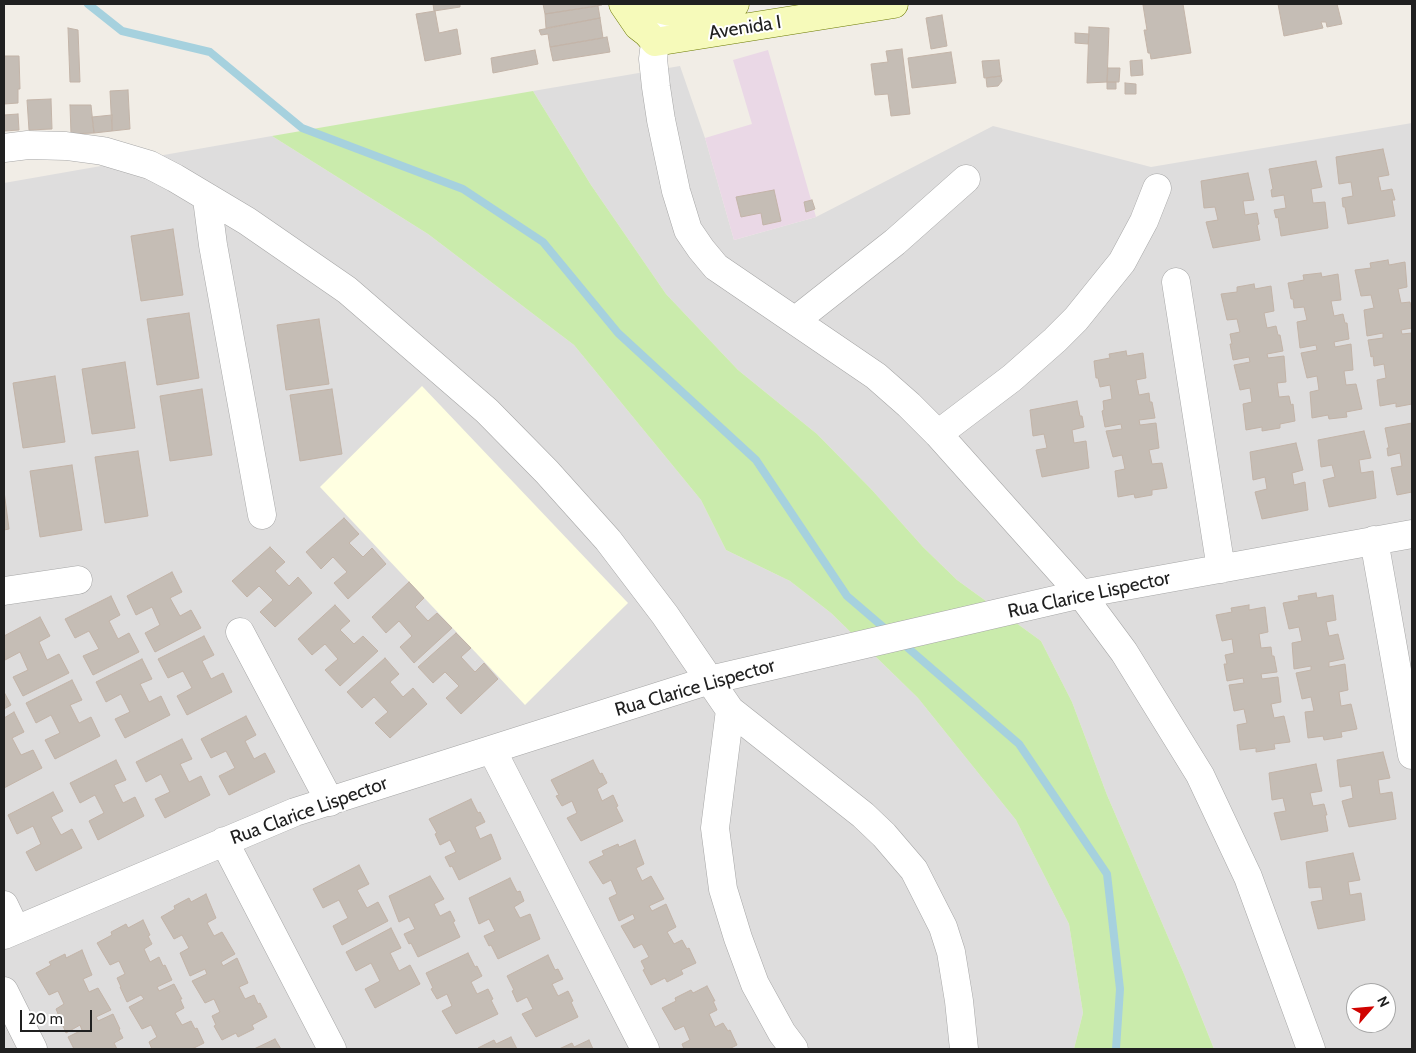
<!DOCTYPE html>
<html>
<head>
<meta charset="utf-8">
<style>
  body { margin:0 }
  #map { position:relative; width:1416px; height:1053px; overflow:hidden; background:#f1ede6; font-family:Cabin,sans-serif }
  canvas { display:block }
  .frame { position:absolute; inset:0; border:5px solid #202020; pointer-events:none }
  .north { position:absolute; left:1346px; top:983px; width:50px; height:50px; box-sizing:border-box; background:#fff; border:1px solid #a6a6a6; border-radius:50%; rotate:63deg; font-size:14px; font-weight:700; line-height:20px; text-align:center; color:#202020 }
  .north::after { content:''; display:block; margin:auto; width:18px; height:22px; background:#d00300; clip-path:polygon(50% 0,100% 100%,50% 72%,0 100%) }
  .scale { position:absolute; left:20px; top:1010px; width:72px; height:22px; box-sizing:border-box; border:2px solid #202020; border-top:0; padding-left:6px; font-size:15px; line-height:18px; white-space:nowrap; color:#202020; -webkit-text-stroke:4px #fff; paint-order:stroke }
</style>
</head>
<body>
<div id="map">
<canvas width="1416" height="1053"></canvas>
<div class="frame"></div>
<div class="north">N</div>
<div class="scale">20 m</div>
</div>
<script>
const g = document.querySelector('canvas').getContext('2d');
g.lineJoin = 'round';
function fillPath(path, color) {
  g.fillStyle = color;
  g.fill(path, 'evenodd');
}
function shape(rows) {
  const path = new Path2D();
  for (const r of rows) {
    path.moveTo(r[0], r[1]);
    for (let i = 2; i < r.length; i += 2) path.lineTo(r[i], r[i + 1]);
  }
  return path;
}
function strokePath(path, color, width, dash) {
  g.strokeStyle = color;
  g.lineWidth = width;
  g.lineCap = dash ? 'butt' : 'round';
  g.setLineDash(dash || []);
  g.stroke(path);
}
function drawText(font, color, halo, rows, align = 'center') {
  g.font = font + ' Cabin,sans-serif';
  g.lineWidth = 4;
  g.setLineDash([]);
  g.textBaseline = 'middle';
  g.strokeStyle = halo;
  g.fillStyle = color;
  for (const [text, x, y, turn = 0] of rows) {
    g.save();
    g.translate(x, y);
    g.rotate((+turn || 0) * Math.PI / 180);
    g.textAlign = isNaN(turn) ? turn : align;
    if (halo) g.strokeText(text, 0, 0);
    g.fillText(text, 0, 0);
    g.restore();
  }
}
const residential = shape([
  [680,66,705,138,734,240,816,217,993,126,1151,167,1412,123,1412,1049,1214,1049,1184,974,1107,795,1072,702,1041,641,957,580,923,547,872,490,817,434,738,370,666,294,591,185,533,91],
  [1356,993,1386,993,1386,1023,1356,1023],
  [272,136,428,234,574,345,701,500,726,550,790,581,831,613,918,698,1016,820,1069,924,1083,1013,1074,1049,4,1049,4,183]
]);
const industrial = shape([
  [768,50,816,217,734,240,705,138,752,124,733,60]
]);
const education = shape([
  [422,386,628,603,525,705,320,487]
]);
const grass = shape([
  [533,91,591,185,666,294,738,370,817,434,872,490,923,547,957,580,1041,641,1072,702,1107,795,1184,974,1214,1049,1074,1049,1083,1013,1069,924,1016,820,918,698,831,613,790,581,726,550,701,500,574,345,428,234,272,136]
]);
const stream = shape([
  [88,4,122,31,210,52,302,128,463,189,543,242,618,333,756,460,847,596,889,632],
  [901,642,1019,744,1107,874,1120,989,1116,1049]
]);
const building = shape([
  [433,4,460,4,460,7,434,11,433,4],
  [543,4,602,4,602,5,545,14,543,4],
  [1150,4,1183,4,1191,53,1151,59,1150,53,1148,53,1144,30,1147,30,1143,5,1150,4],
  [1278,4,1337,4,1342,24,1327,27,1326,22,1321,22,1323,28,1284,36,1278,4],
  [598,6,600,18,546,28,545,14,598,6],
  [435,11,439,33,457,29,461,54,425,61,416,14,435,11],
  [942,15,947,46,931,49,926,18,942,15],
  [600,18,603,38,550,47,548,34,541,35,539,30,600,18],
  [1089,27,1109,28,1107,82,1087,83,1089,27],
  [68,28,78,30,80,82,70,82,68,28],
  [1075,33,1089,34,1088,44,1075,43,1075,33],
  [607,37,610,52,553,61,550,47,607,37],
  [902,49,910,114,891,116,888,94,875,95,871,64,888,62,886,51,902,49],
  [535,50,538,64,493,73,491,58,535,50],
  [951,52,956,83,912,88,908,58,951,52],
  [4,56,19,56,20,89,18,89,18,103,4,104,4,56],
  [999,60,1001,76,984,78,982,61,999,60],
  [1142,60,1143,75,1131,76,1130,61,1142,60],
  [1108,68,1120,68,1119,82,1107,82,1108,68],
  [1001,76,1002,81,998,86,987,87,986,78,1001,76],
  [1107,82,1116,82,1116,89,1107,89,1107,82],
  [1125,83,1136,84,1136,94,1125,94,1125,83],
  [128,90,130,129,112,131,110,91,128,90],
  [51,99,52,129,29,130,27,100,51,99],
  [70,105,91,105,94,133,71,134,70,105],
  [18,114,19,130,4,131,4,115,18,114],
  [112,115,112,131,94,133,92,117,112,115],
  [1383,149,1389,175,1378,177,1381,191,1392,189,1395,200,1392,200,1395,216,1348,224,1345,207,1343,207,1342,198,1353,196,1351,182,1339,184,1336,157,1383,149],
  [1316,161,1322,187,1311,189,1313,203,1325,202,1328,228,1281,236,1278,217,1276,218,1274,210,1286,208,1284,195,1272,197,1271,190,1273,189,1269,169,1316,161],
  [1248,173,1254,200,1243,201,1245,215,1257,213,1259,224,1257,225,1260,240,1213,248,1206,222,1218,220,1215,207,1204,208,1201,181,1248,173],
  [774,190,781,221,763,225,761,213,741,217,736,197,774,190],
  [812,200,815,209,806,212,804,202,812,200],
  [173,229,183,295,141,301,131,236,173,229],
  [1388,260,1389,265,1405,262,1407,287,1398,289,1401,303,1410,302,1412,311,1412,328,1401,330,1402,334,1412,333,1412,359,1411,359,1412,367,1412,404,1396,407,1396,403,1380,406,1377,380,1386,378,1384,364,1374,366,1373,356,1371,357,1368,340,1383,338,1383,333,1367,336,1364,310,1374,308,1371,295,1361,296,1355,270,1371,268,1370,263,1388,260],
  [1321,273,1322,277,1338,274,1341,300,1331,301,1334,316,1343,314,1345,323,1347,323,1349,339,1334,342,1335,347,1351,344,1353,370,1344,371,1346,385,1356,384,1362,409,1346,412,1347,417,1329,419,1328,415,1312,418,1310,392,1319,390,1317,376,1307,378,1301,353,1317,350,1316,345,1300,348,1297,322,1307,320,1304,307,1294,308,1293,299,1291,299,1288,283,1304,280,1303,275,1321,273],
  [1254,284,1255,289,1271,286,1274,311,1264,313,1267,328,1276,326,1278,335,1280,335,1283,351,1267,354,1268,358,1284,356,1286,382,1277,383,1279,397,1289,396,1291,405,1293,404,1295,421,1280,424,1280,428,1262,431,1262,427,1246,430,1243,404,1252,402,1250,388,1240,390,1234,365,1250,362,1249,357,1233,360,1230,344,1232,344,1230,334,1240,332,1237,319,1227,320,1221,294,1237,292,1237,287,1254,284],
  [189,313,199,378,157,385,147,319,189,313],
  [319,319,329,384,286,390,277,325,319,319],
  [1126,351,1127,356,1143,353,1146,378,1136,380,1139,395,1149,393,1150,402,1152,402,1155,418,1139,420,1140,425,1156,423,1159,448,1149,450,1152,464,1162,463,1167,488,1152,490,1152,495,1135,498,1134,494,1118,497,1115,471,1125,469,1122,455,1113,457,1106,431,1122,429,1121,424,1105,427,1102,411,1104,410,1103,401,1112,399,1110,385,1100,387,1098,378,1096,378,1094,361,1110,358,1109,354,1126,351],
  [125,362,135,428,92,434,82,369,125,362],
  [55,376,65,442,23,448,13,383,55,376],
  [202,389,212,455,170,461,160,396,202,389],
  [332,389,342,454,300,461,290,395,332,389],
  [1077,401,1080,416,1082,416,1084,427,1072,430,1074,443,1086,441,1089,468,1042,477,1036,450,1047,448,1044,434,1033,436,1030,410,1077,401],
  [1412,423,1412,492,1397,495,1391,468,1402,466,1400,453,1388,456,1387,448,1389,448,1385,428,1412,423],
  [1364,431,1371,458,1359,460,1361,473,1373,471,1376,498,1329,507,1323,480,1335,477,1332,465,1321,467,1318,440,1364,431],
  [1296,443,1303,470,1292,473,1294,485,1305,482,1308,510,1262,519,1255,492,1267,489,1265,477,1253,480,1250,452,1296,443],
  [138,451,148,516,105,523,95,457,138,451],
  [72,465,82,530,40,537,30,471,72,465],
  [4,491,9,529,4,530,4,491],
  [344,518,359,534,349,543,363,557,372,548,386,564,348,599,334,583,347,572,333,557,321,569,306,552,344,518],
  [270,547,285,562,275,571,289,586,298,577,312,593,275,627,260,612,273,600,259,586,247,597,232,581,270,547],
  [172,572,182,592,170,598,180,616,191,610,201,628,155,652,145,633,160,625,152,607,136,615,127,596,172,572],
  [409,582,424,598,415,607,428,621,437,613,452,628,414,663,400,647,412,636,399,621,386,633,372,617,409,582],
  [1316,593,1317,598,1333,595,1336,620,1326,622,1329,636,1338,634,1344,659,1329,662,1329,667,1345,664,1348,690,1339,692,1341,706,1351,704,1357,729,1341,732,1342,737,1324,740,1323,736,1308,738,1305,712,1314,711,1311,697,1302,699,1296,673,1311,670,1311,666,1294,669,1292,643,1302,641,1299,627,1289,629,1283,603,1299,600,1298,596,1316,593],
  [111,596,120,615,109,621,118,639,129,633,139,652,93,675,83,656,99,649,89,631,75,638,65,619,111,596],
  [335,605,350,621,340,630,354,644,363,636,378,651,340,686,325,670,338,659,325,644,312,655,298,639,335,605],
  [1249,605,1249,610,1265,607,1268,632,1259,634,1261,648,1271,647,1272,656,1274,656,1277,672,1261,674,1262,679,1278,677,1281,702,1271,704,1274,718,1284,716,1290,742,1274,744,1275,749,1256,752,1256,748,1240,750,1237,725,1247,723,1244,709,1234,711,1229,685,1244,683,1243,678,1227,681,1224,664,1227,664,1225,655,1234,653,1232,639,1222,641,1216,615,1232,612,1231,608,1249,605],
  [40,617,50,636,39,642,47,660,59,654,69,673,23,696,13,677,28,670,20,652,5,660,4,636,40,617],
  [456,633,471,648,461,657,475,672,484,663,498,679,461,714,446,698,459,686,445,672,433,683,418,667,456,633],
  [204,636,214,655,202,661,211,679,223,673,232,692,187,715,177,696,192,688,183,671,168,678,158,659,204,636],
  [385,658,399,674,390,682,403,697,413,688,427,704,390,738,375,723,388,712,374,697,362,708,347,692,385,658],
  [142,659,152,679,140,684,149,702,161,696,170,715,125,738,115,719,130,712,121,694,106,702,96,682,142,659],
  [72,680,82,700,70,705,79,723,91,717,100,736,55,759,45,740,60,733,51,715,36,723,26,703,72,680],
  [4,692,11,705,4,709,4,692],
  [14,712,24,732,12,738,21,755,33,750,42,768,4,788,4,718,14,712],
  [246,716,256,735,245,741,254,759,265,753,275,772,229,795,219,776,235,768,226,751,211,758,201,739,246,716],
  [182,739,192,759,180,764,189,782,201,776,210,795,165,818,155,799,170,792,161,774,146,782,136,762,182,739],
  [1383,752,1390,778,1378,780,1380,794,1392,792,1396,819,1349,827,1342,801,1353,798,1351,785,1340,787,1337,760,1383,752],
  [116,760,126,780,114,785,123,803,135,797,144,816,98,840,89,821,104,813,95,795,80,803,70,783,116,760],
  [593,760,600,774,602,773,607,783,597,789,602,801,613,795,618,806,616,807,623,821,581,841,567,818,577,813,572,801,562,806,556,796,559,795,551,780,593,760],
  [1316,764,1322,791,1310,793,1313,806,1324,804,1327,815,1325,815,1328,831,1281,840,1274,813,1286,811,1283,798,1272,800,1269,773,1316,764],
  [53,792,63,811,51,817,61,835,72,829,82,848,36,871,26,852,41,844,33,826,17,834,8,815,53,792],
  [471,799,478,813,480,812,485,822,475,827,480,839,491,834,501,859,459,880,452,866,450,867,445,857,456,852,450,840,440,845,435,834,437,833,429,819,471,799],
  [635,840,644,864,636,868,642,881,651,876,664,899,649,906,652,911,666,904,676,927,667,932,674,944,682,940,687,949,689,948,696,963,681,970,683,974,667,982,665,978,651,985,643,970,645,969,641,961,649,957,642,944,634,948,621,926,635,919,633,914,619,921,609,898,617,894,611,880,603,884,589,862,604,855,602,851,618,844,619,847,635,840],
  [1353,853,1360,880,1348,882,1350,895,1361,893,1365,920,1318,929,1311,902,1323,900,1321,887,1309,888,1306,862,1353,853],
  [359,865,369,884,357,890,367,908,378,902,388,921,342,945,333,926,348,918,339,900,323,908,313,889,359,865],
  [430,876,444,899,434,904,440,916,450,911,455,921,453,922,460,937,418,957,411,943,409,944,404,934,415,929,409,917,399,922,389,896,430,876],
  [510,878,517,892,520,891,524,901,514,907,520,918,530,914,540,939,498,959,491,945,489,946,484,936,495,931,489,919,479,924,469,898,510,878],
  [206,894,216,918,207,923,214,936,222,932,235,954,221,962,223,966,237,958,248,983,239,987,245,999,254,995,258,1004,260,1003,267,1017,252,1025,254,1029,238,1037,236,1033,222,1040,214,1026,216,1025,212,1016,220,1012,214,999,205,1003,192,981,207,974,205,969,190,976,180,953,189,948,182,935,174,939,161,917,175,909,174,906,189,898,191,902,206,894],
  [143,920,150,935,148,936,152,944,144,949,150,962,159,957,163,966,165,965,172,980,157,987,159,991,174,984,182,999,180,999,184,1008,175,1013,182,1025,191,1021,195,1029,197,1028,204,1043,192,1049,152,1049,149,1042,157,1037,151,1025,142,1029,129,1007,144,999,141,995,127,1002,120,987,121,987,117,978,125,974,119,961,110,965,97,943,112,935,111,932,126,924,128,928,143,920],
  [391,928,401,948,390,953,399,971,410,965,420,984,375,1008,365,989,380,981,371,963,356,971,346,952,391,928],
  [82,950,92,975,83,979,89,992,98,988,111,1010,96,1017,98,1021,113,1014,120,1029,119,1030,123,1038,114,1043,117,1049,74,1049,68,1037,82,1030,80,1025,66,1033,56,1009,64,1004,58,991,49,995,36,973,51,965,49,962,65,954,66,958,82,950],
  [468,953,475,967,477,966,482,976,471,982,477,994,488,989,493,999,491,1000,498,1014,456,1034,442,1011,452,1006,447,994,437,999,431,989,433,988,426,973,468,953],
  [548,955,555,970,558,969,563,979,552,984,558,996,568,991,573,1001,571,1002,578,1017,536,1037,522,1014,533,1009,527,997,517,1002,512,991,514,990,507,976,548,955],
  [707,986,715,1001,713,1001,717,1010,709,1014,715,1027,723,1023,728,1031,730,1030,737,1045,729,1049,684,1049,682,1044,690,1040,684,1026,675,1030,662,1008,676,1001,675,998,691,990,693,993,707,986],
  [511,1037,517,1049,479,1049,478,1048,494,1040,496,1044,511,1037],
  [275,1039,281,1049,254,1049,275,1039],
  [589,1040,593,1049,559,1049,572,1043,574,1047,589,1040]
]);
const street = shape([
  [658,18,653,59,656,87,661,120,676,191,688,230,701,249,716,267,876,376,909,405,938,434,1081,594,1124,652,1200,775,1248,877,1311,1049],
  [4,148,28,145,66,146,103,151,150,165,175,178,247,221,347,290,487,411,547,472,608,540,665,615,730,710,863,815,884,835,914,870,943,927,951,952,959,1001,964,1049],
  [207,199,213,245,262,515],
  [1176,282,1221,569],
  [796,320,895,242,966,179],
  [938,434,1012,378,1055,340,1076,319,1122,262,1144,221,1157,188],
  [1374,540,1412,755],
  [4,591,78,580],
  [240,632,330,802],
  [730,710,715,828,723,889,738,938,755,984,782,1033,794,1049],
  [492,750,645,1049],
  [224,841,332,1049],
  [4,905,16,930],
  [4,935,295,812,710,680,1081,594,1412,534],
  [4,991,33,1049]
]);
const secondary = shape([
  [623,4,638,26,647,33,655,42,894,4],
  [653,4,658,9,670,12,700,11,735,4]
]);
const streetNames = [
  ["Avenida I",745,28,-9],
  ["Rua Clarice Lispector",1089,595,-12],
  ["Rua Clarice Lispector",695,688,-16],
  ["Rua Clarice Lispector",309,811,-20]
];
fillPath(residential, '#dedddd');
fillPath(industrial, '#ead8e6');
fillPath(education, '#ffffe1');
fillPath(grass, '#caebac');
strokePath(stream, '#a6d1de', 8);
fillPath(building, '#c5bdb5');
strokePath(building, '#c3b4a8', 1);
strokePath(street, '#a7a7a7', 29);
strokePath(secondary, '#6c7a04', 29);
strokePath(street, '#fff', 28);
strokePath(secondary, '#f6faba', 28);
drawText('19px', '#202020', '#fff', streetNames);
</script>
</body>
</html>
